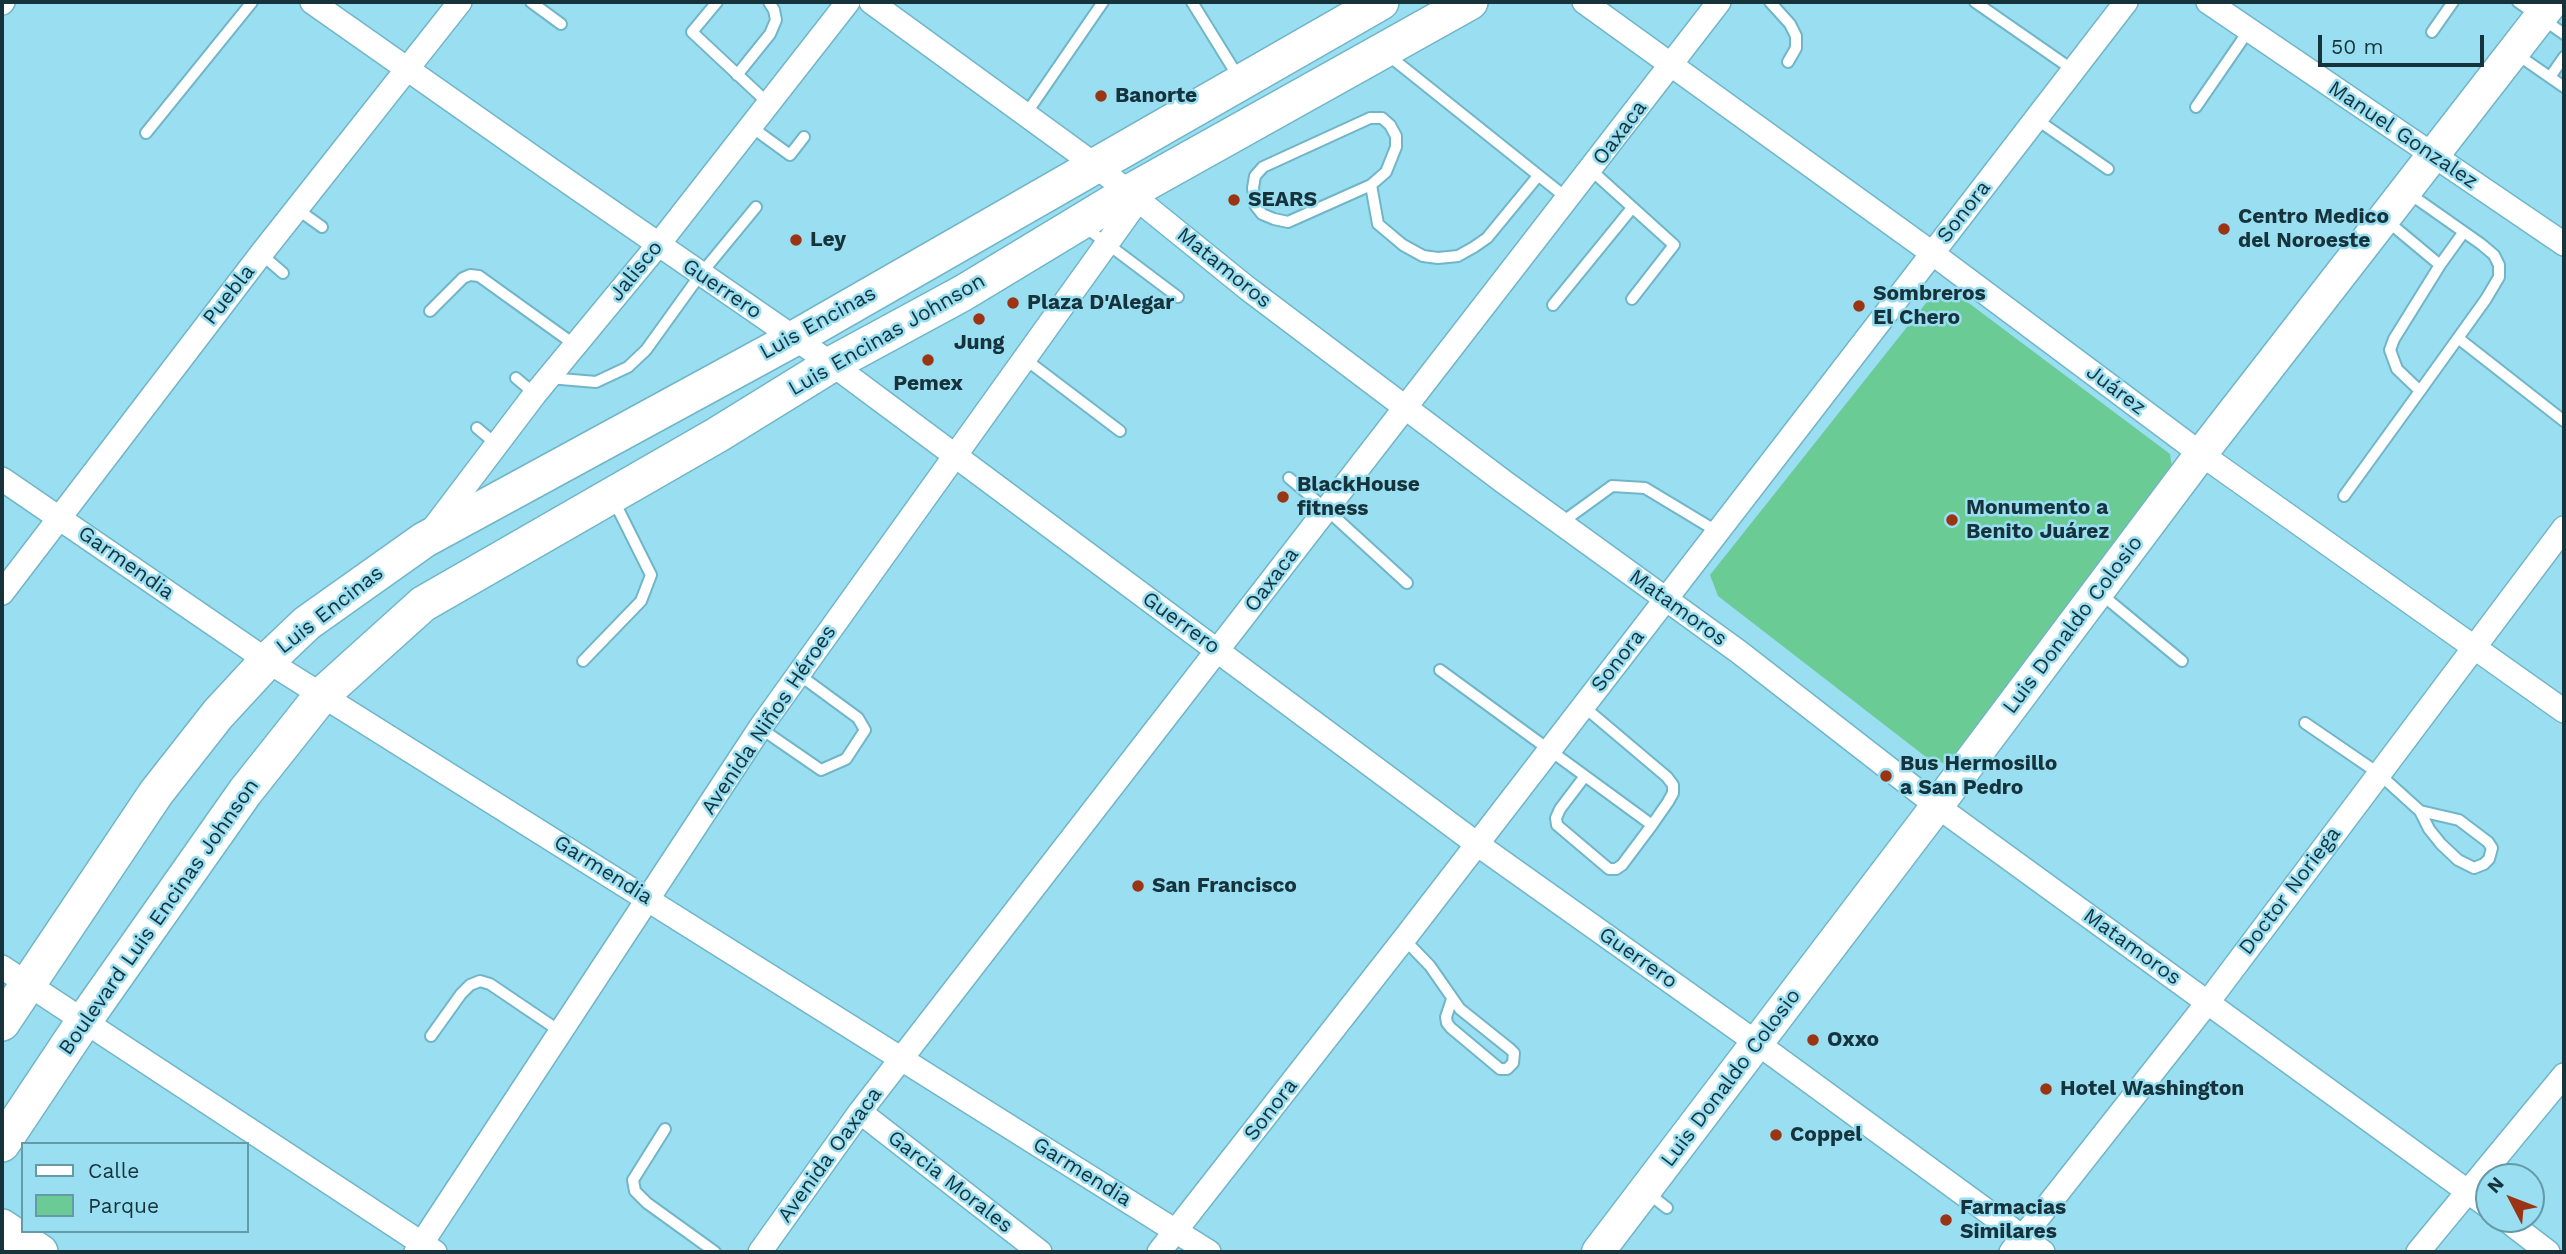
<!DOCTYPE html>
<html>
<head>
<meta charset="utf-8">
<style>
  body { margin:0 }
  #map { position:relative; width:2566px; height:1254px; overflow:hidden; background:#99def1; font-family:"Work Sans",sans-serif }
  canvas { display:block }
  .frame { position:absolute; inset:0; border:4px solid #16333b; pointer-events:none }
  .legend { position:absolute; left:21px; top:1142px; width:228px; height:91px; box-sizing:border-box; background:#99def1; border:2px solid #659aa8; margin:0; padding:9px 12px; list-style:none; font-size:21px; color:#16333b }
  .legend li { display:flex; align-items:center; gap:14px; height:35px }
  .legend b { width:35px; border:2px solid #659aa8 }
  .north { position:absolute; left:2475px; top:1163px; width:70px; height:70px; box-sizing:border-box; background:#99def1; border:2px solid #659aa8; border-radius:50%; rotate:312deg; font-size:19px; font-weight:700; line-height:28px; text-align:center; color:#16333b }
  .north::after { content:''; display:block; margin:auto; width:24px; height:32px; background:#9b3413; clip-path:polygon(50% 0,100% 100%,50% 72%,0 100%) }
  .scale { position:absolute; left:2318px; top:35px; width:166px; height:32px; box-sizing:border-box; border:4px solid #16333b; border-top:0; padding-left:9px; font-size:21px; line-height:24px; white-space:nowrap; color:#16333b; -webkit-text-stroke:5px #99def1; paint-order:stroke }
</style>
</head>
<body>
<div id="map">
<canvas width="2566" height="1254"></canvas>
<div class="frame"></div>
<ul class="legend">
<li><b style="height:9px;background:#fff"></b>Calle</li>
<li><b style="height:19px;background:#6bcb95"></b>Parque</li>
</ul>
<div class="north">N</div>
<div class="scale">50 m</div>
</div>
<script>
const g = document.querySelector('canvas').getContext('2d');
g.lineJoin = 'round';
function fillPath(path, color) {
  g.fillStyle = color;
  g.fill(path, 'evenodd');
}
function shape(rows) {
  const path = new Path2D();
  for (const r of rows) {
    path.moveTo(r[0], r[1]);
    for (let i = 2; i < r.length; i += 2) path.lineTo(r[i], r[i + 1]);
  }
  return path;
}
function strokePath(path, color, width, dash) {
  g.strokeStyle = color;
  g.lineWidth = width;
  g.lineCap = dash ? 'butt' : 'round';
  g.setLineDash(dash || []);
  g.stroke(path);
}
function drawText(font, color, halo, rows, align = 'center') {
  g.font = font + ' "Work Sans",sans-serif';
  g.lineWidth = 5;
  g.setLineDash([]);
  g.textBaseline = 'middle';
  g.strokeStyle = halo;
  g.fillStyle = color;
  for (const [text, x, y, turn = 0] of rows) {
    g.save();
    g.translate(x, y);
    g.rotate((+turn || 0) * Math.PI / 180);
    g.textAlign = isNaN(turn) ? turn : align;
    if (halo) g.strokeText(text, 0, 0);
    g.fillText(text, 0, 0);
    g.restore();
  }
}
const green = shape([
  [1950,289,2170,454,2173,474,1961,755,1946,764,1926,757,1718,596,1710,575,1934,293]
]);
const lane = shape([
  [531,2,561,24],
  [717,2,692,32,768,103],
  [1192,2,1239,78],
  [1770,2,1790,24,1796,36,1796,48,1788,62],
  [1975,2,2073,70],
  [2518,2,2564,34],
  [2432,32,2453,2],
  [2515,53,2564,87],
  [1388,55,1568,199],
  [737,75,770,34,776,20,774,10,769,2],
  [2550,77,2564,57],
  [2196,107,2249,30],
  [1026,114,1103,2],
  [2036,119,2108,169],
  [750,126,790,155,804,137],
  [146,133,252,2],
  [1591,170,1674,245,1632,299],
  [1371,185,1288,222,1274,219,1262,214,1255,205,1253,188,1255,176,1263,167,1370,118,1382,118,1390,125,1396,136,1396,147,1386,172,1371,185,1378,224,1403,245,1423,256,1438,258,1458,256,1474,247,1487,238,1538,176],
  [297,209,322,227],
  [2386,220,2440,265,2394,339,2390,350,2397,369,2420,391,2486,299,2499,277,2499,265,2494,255,2481,244,2407,192],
  [1085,227,1178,297],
  [261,254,283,273],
  [2440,265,2463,233],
  [1553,305,1632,208],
  [430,311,463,278,470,275,479,276,575,345],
  [2458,338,2564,421],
  [1025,359,1120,431],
  [516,378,535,394],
  [549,378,596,382,628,367,646,350,700,275,756,207],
  [477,428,496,444],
  [1289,478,1326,509,1407,583],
  [2344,496,2420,391],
  [1561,523,1612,486,1645,488,1718,532],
  [2101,594,2182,661],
  [583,661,641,601,651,575,613,499],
  [1440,670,1585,776],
  [1583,706,1667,777,1673,785,1673,793,1668,802,1652,825,1622,865,1616,869,1609,869,1557,825,1556,818,1560,809,1585,776,1652,825],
  [2305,723,2378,773,2420,811,2429,829,2441,844,2458,860,2474,868,2484,864,2489,859,2492,848,2488,842,2459,820,2420,811],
  [760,728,821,770,846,759,865,730,858,718,798,674],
  [1404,939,1430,966,1460,1009,1510,1049,1514,1053,1513,1063,1507,1069,1500,1069,1451,1028,1447,1023,1446,1017,1452,999],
  [431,1036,461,994,470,985,480,981,490,984,561,1032],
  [665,1129,633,1180,635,1191,647,1203,715,1252],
  [1648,1193,1667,1208]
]);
const street = shape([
  [312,2,551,170,832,364,1477,844,1757,1043,2043,1252],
  [871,2,1095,165,1247,288,1504,482,1739,652,1937,806,2489,1207],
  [1584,2,1932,253,2201,454,2564,711],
  [2208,2,2564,244],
  [2,3,3,2],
  [2,479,269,662,1209,1252],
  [432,530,535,394,658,245,848,2],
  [2,593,261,254,460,2],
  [2,967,435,1252],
  [860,1112,1040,1252],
  [2505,1219,2548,1252],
  [416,1252,760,728,1139,199],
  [760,1252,860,1112,1719,2],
  [1159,1252,1404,939,2126,2],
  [2011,1252,2208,1002,2564,528],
  [2418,1252,2564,1075]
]);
const secondary = shape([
  [1598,1252,1937,806,2201,454,2552,2]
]);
const primary = shape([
  [2,1023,156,793,218,714,267,661,307,623,424,540,795,338,1381,2],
  [2,1144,84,1021,245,792,322,695,423,604,717,435,832,364,963,293,1130,192,1470,2],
  [2,1227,40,1252]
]);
const markers = [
  [1101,96,7,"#9b3413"],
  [1234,200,7,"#9b3413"],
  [2224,229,7,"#9b3413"],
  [796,240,7,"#9b3413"],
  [1013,303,7,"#9b3413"],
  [1859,306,7,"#9b3413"],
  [979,319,7,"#9b3413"],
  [928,360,7,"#9b3413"],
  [1283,497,7,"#9b3413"],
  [1952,520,7,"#9b3413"],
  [1886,776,7,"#9b3413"],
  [1138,886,7,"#9b3413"],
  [1813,1040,7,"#9b3413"],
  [2046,1089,7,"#9b3413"],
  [1776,1135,7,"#9b3413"],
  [1946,1220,7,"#9b3413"]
];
const poiNames = [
  ["Banorte",1115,96],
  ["SEARS",1248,200],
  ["Centro Medico",2238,217],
  ["del Noroeste",2238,241],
  ["Ley",810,240],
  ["Sombreros",1873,294],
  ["El Chero",1873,318],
  ["Plaza D'Alegar",1027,303],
  ["Jung",979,343,"center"],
  ["Pemex",928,384,"center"],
  ["BlackHouse",1297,485],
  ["fitness",1297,509],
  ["Monumento a",1966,508],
  ["Benito Juárez",1966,532],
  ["Bus Hermosillo",1900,764],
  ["a San Pedro",1900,788],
  ["San Francisco",1152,886],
  ["Oxxo",1827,1040],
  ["Hotel Washington",2060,1089],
  ["Coppel",1790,1135],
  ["Farmacias",1960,1208],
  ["Similares",1960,1232]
];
const streetNames = [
  ["Oaxaca",1620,133,-53],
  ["Manuel Gonzalez",2403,135,34],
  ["Sonora",1964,212,-52],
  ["Matamoros",1224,268,39],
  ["Jalisco",636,271,-51],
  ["Guerrero",722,289,34],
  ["Puebla",229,295,-52],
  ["Luis Encinas",818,323,-29],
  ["Luis Encinas Johnson",887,335,-30],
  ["Juárez",2116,390,37],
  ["Garmendia",126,563,35],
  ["Oaxaca",1272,580,-53],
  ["Matamoros",1678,608,36],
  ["Luis Encinas",330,610,-38],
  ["Guerrero",1181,623,36],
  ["Luis Donaldo Colosio",2073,625,-53],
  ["Sonora",1618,661,-52],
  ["Avenida Niños Héroes",769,720,-56],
  ["Garmendia",603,870,32],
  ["Doctor Noriega",2290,891,-53],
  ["Boulevard Luis Encinas Johnson",159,917,-55],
  ["Matamoros",2132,947,36],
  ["Guerrero",1638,958,35],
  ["Luis Donaldo Colosio",1731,1078,-53],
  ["Sonora",1271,1110,-52],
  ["Avenida Oaxaca",830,1155,-54],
  ["Garmendia",1082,1172,32],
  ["Garcia Morales",950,1182,38]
];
fillPath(green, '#6bcb95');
strokePath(lane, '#71b5c8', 14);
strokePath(street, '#71b5c8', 26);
strokePath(secondary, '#71b5c8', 35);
strokePath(primary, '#71b5c8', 38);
strokePath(lane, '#fff', 10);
strokePath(street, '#fff', 23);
strokePath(secondary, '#fff', 32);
strokePath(primary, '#fff', 35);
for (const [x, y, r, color] of markers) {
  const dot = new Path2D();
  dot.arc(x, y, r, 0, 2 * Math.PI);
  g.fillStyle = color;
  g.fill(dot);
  strokePath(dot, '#99def1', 2.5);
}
drawText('bold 21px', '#16333b', '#99def1', poiNames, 'left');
drawText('21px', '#16333b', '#99def1', streetNames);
</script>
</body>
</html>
